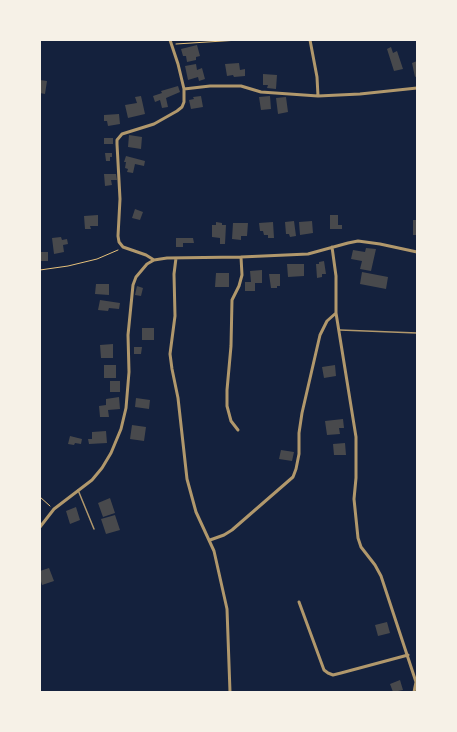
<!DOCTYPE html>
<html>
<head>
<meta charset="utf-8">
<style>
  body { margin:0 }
  #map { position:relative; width:457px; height:732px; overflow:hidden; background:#14213d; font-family:"Noto Serif",serif }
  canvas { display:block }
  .frame { position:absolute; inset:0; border:41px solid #f6f1e7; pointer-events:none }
</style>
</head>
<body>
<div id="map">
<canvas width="457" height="732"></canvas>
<div class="frame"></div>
</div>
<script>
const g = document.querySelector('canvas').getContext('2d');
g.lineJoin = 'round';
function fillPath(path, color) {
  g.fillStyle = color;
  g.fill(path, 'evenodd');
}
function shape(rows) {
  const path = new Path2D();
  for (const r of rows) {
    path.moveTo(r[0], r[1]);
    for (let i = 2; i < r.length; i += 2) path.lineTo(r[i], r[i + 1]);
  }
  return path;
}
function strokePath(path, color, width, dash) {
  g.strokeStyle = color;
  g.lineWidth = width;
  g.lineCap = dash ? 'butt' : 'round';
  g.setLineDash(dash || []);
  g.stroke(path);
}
const building = shape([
  [197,45,200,56,196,57,196,60,187,62,186,56,183,56,181,49],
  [391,47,393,53,397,51,403,69,394,71,387,49],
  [417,61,417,76,415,77,412,63],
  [239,63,240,70,245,69,245,76,234,77,233,75,227,76,225,64],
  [196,64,197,70,202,68,205,79,199,81,198,77,188,80,185,66],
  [263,74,277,75,276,89,267,88,268,85,263,85],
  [40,80,47,81,45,94,40,93],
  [178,86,180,92,166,98,168,107,162,108,160,100,155,102,153,96,162,93,161,91],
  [141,96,145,114,128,118,125,105,137,103,135,97],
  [201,96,203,107,191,109,189,100,194,99,193,97],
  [270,96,271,109,261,110,259,97],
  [286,97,288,112,278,114,276,98],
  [119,114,120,124,108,126,107,121,104,121,104,115],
  [129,135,142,137,141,149,128,147],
  [104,138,113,138,113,144,104,144],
  [105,153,112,153,112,157,110,157,110,161,106,161],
  [126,156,145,161,144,166,135,164,133,173,127,172,128,169,125,168,126,162,124,162],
  [104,174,116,174,117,180,111,180,112,185,105,186],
  [135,209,143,212,140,220,132,218],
  [98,215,98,226,90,226,91,229,85,229,84,216],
  [330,215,338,215,338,225,342,225,342,229,330,229],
  [413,220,417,220,417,235,413,235],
  [294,221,296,236,290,237,289,234,286,234,285,222],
  [312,221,313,233,300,235,299,222],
  [216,222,222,223,222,225,226,225,225,244,220,244,220,238,212,237,212,225,216,225],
  [273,222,274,238,268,238,268,235,264,235,263,231,260,231,259,223],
  [233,223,248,223,247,236,241,236,241,240,232,239],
  [61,237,62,240,67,239,68,244,63,245,64,252,54,254,52,238],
  [176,238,193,238,194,243,183,243,183,247,176,247],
  [366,248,376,249,371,271,360,269,362,261,351,259,353,250,365,252],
  [40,252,48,252,48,261,40,261],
  [324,261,326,274,322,274,322,277,317,278,316,264,319,264,319,262],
  [287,264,304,264,304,276,288,277],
  [262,270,262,283,255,283,255,291,245,291,245,282,251,282,250,271],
  [362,272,388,277,386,289,360,284],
  [216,273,229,273,229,287,215,287],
  [269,274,280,274,280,286,277,286,277,288,271,288],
  [96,284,109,284,109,295,95,294],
  [137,286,143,288,141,296,135,295],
  [100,300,120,303,119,309,109,308,108,311,98,310],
  [142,328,154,328,154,340,142,340],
  [113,344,113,358,101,358,100,345],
  [134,347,142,347,141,354,134,354],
  [104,365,116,365,116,378,104,378],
  [335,365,336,376,324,378,322,367],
  [110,381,120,381,120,392,110,392],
  [119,397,120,409,108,410,109,417,100,417,99,406,106,405,106,399],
  [136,398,150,400,149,409,135,407],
  [343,419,344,428,339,428,340,434,327,435,325,421],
  [132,425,146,427,144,441,130,439],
  [106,431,107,443,89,444,88,439,92,439,92,432],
  [70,436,82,439,81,444,75,443,74,445,68,444],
  [345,443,346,455,334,455,333,444],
  [281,450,294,452,292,461,279,459],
  [110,498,115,513,103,517,98,503],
  [76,507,80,520,70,524,66,511],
  [115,515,120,530,106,534,101,519],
  [49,568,54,581,42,585,40,578,40,571],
  [387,622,390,633,378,636,375,625],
  [400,680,403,690,393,692,390,684]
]);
const path = shape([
  [176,44,239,40],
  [40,270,68,266,97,259,118,250],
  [40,497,50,506]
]);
const service = shape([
  [340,330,417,333],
  [78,490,94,529]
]);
const minor = shape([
  [310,40,317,77,318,96],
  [184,89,210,86,241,86,261,92,318,96,360,94,417,88],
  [332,247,336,276,336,313,356,437,356,478,354,499,358,538,361,547,375,565,381,576,416,682,414,692],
  [176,258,174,274,175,316,170,354,172,369,178,398,187,479,196,512,214,551,227,609,230,692],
  [154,260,146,255,123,247,119,242,118,236,120,199,117,144,117,140,122,134,154,124,177,111,182,107,184,102,184,89,178,64,170,40],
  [238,430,231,421,227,406,227,390,231,346,232,300,239,286,242,275,241,257],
  [40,527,54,509,92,480,102,468,111,453,121,429,126,408,129,372,128,335,133,285,136,277,147,264,154,260,167,258,241,257,308,254,348,243,358,241,380,244,417,252],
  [210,540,224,535,232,530,293,477,296,469,299,454,299,433,302,413,320,335,327,321,336,313],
  [299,602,324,670,328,673,333,675,341,673,408,655]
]);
fillPath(building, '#48494c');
strokePath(path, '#e5c07b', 1);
strokePath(service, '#b1986c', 1.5);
strokePath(minor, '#b1986c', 3);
</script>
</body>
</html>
